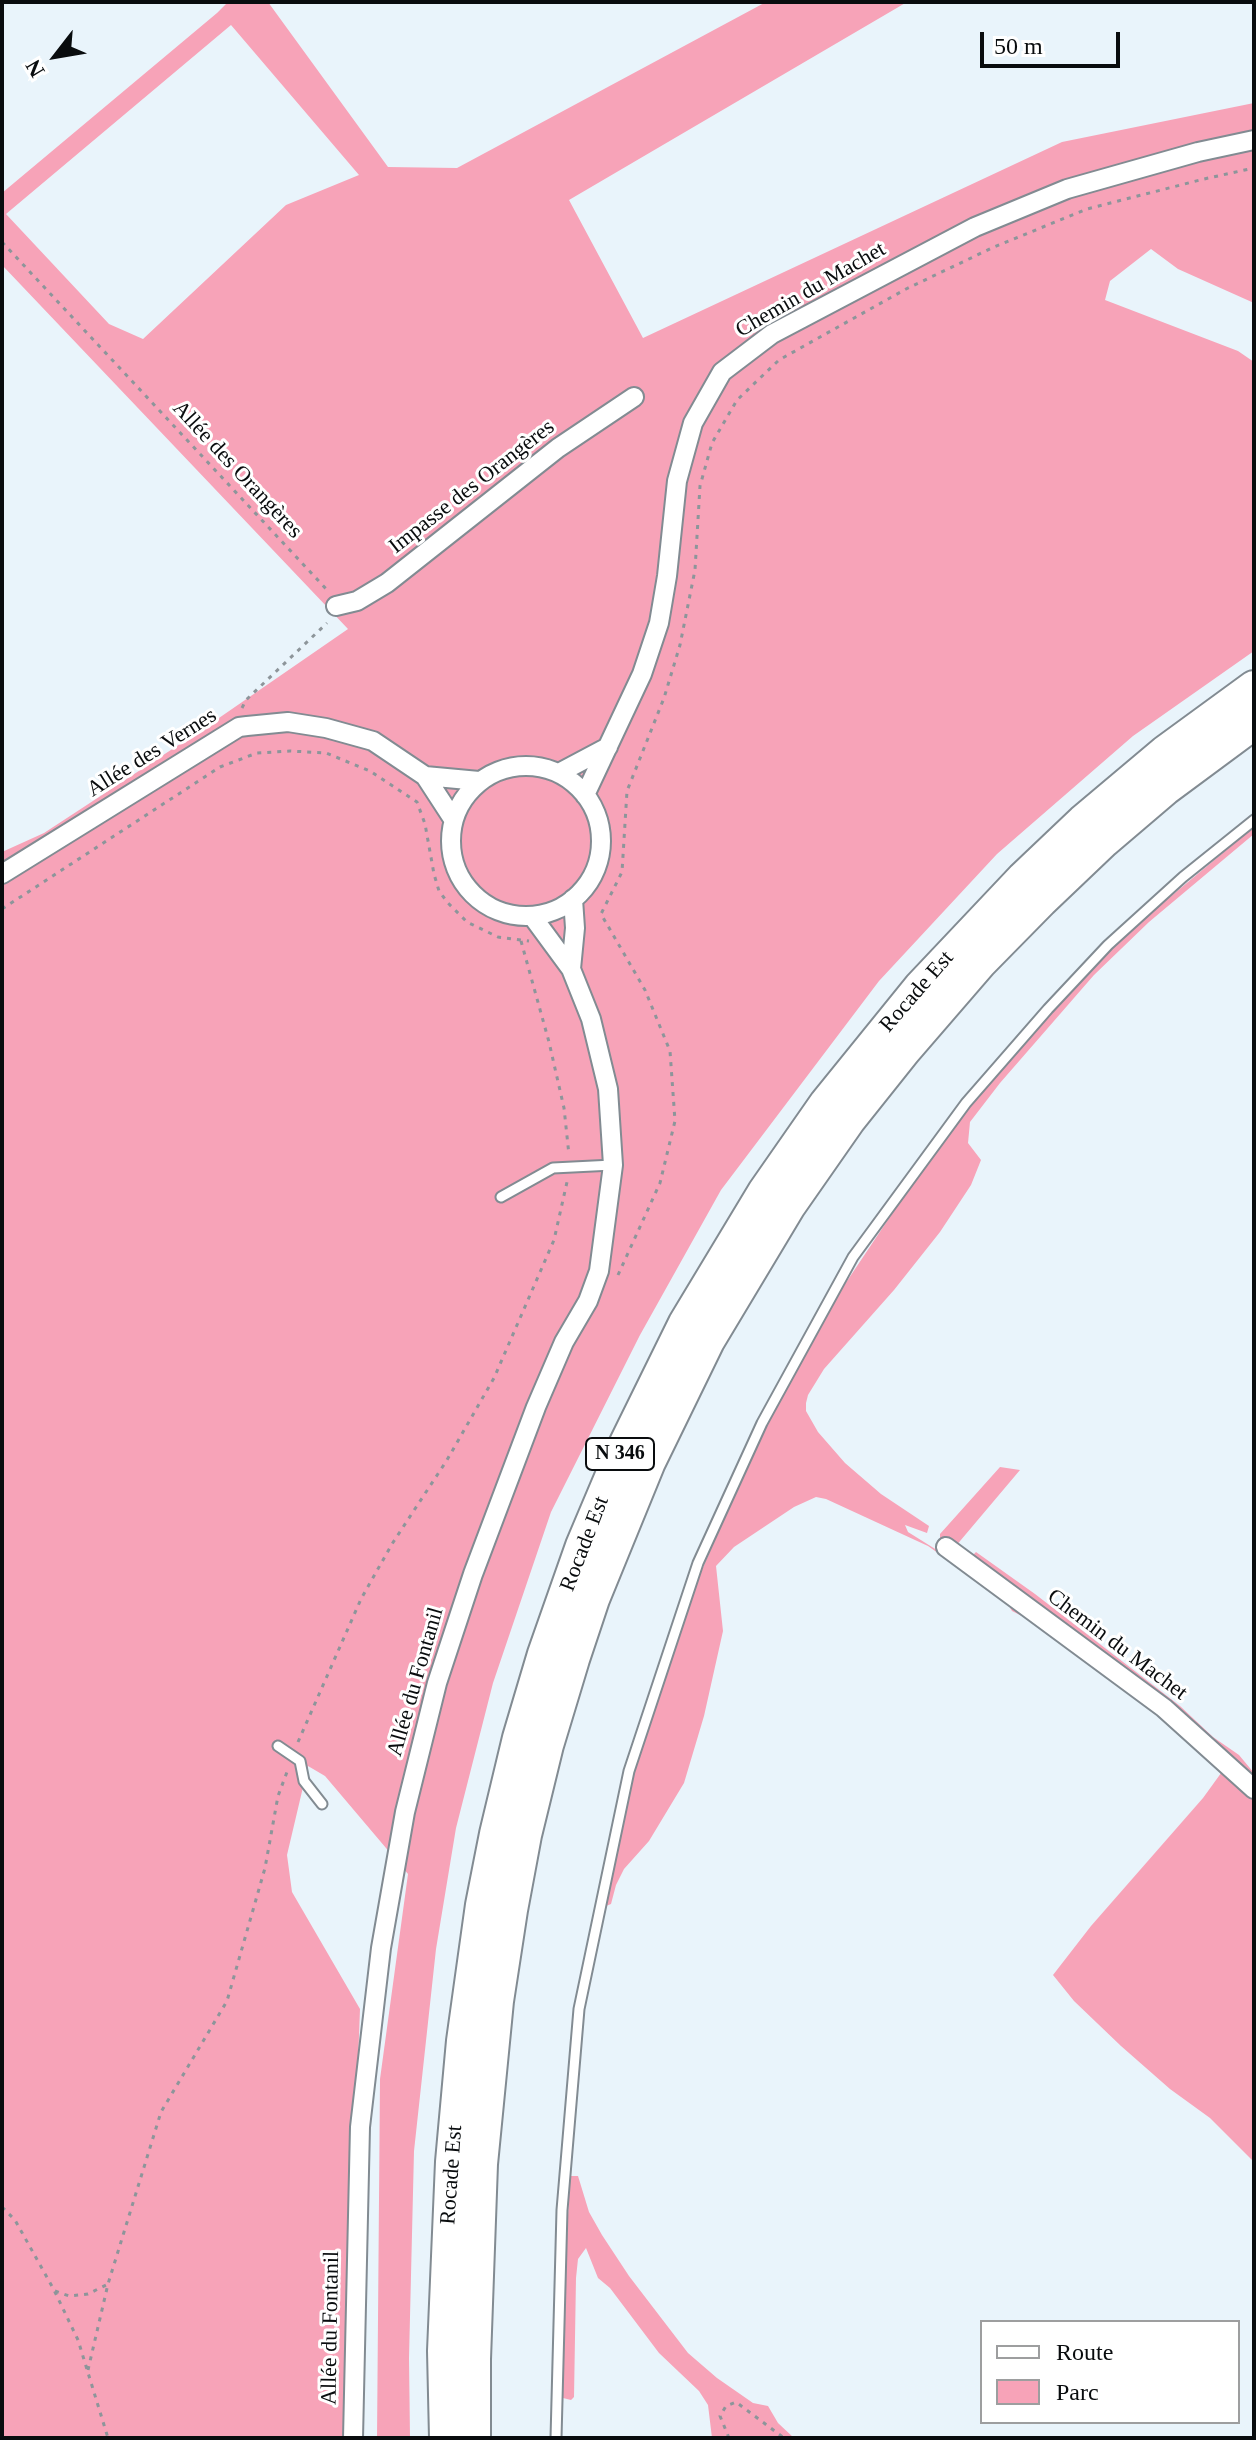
<!DOCTYPE html>
<html>
<head>
<meta charset="utf-8">
<style>
  body { margin:0 }
  #map { position:relative; width:1256px; height:2440px; overflow:hidden; background:#e9f4fb; font-family:"Times New Roman",serif }
  canvas { display:block }
  .frame { position:absolute; inset:0; border:4px solid #090c0e; pointer-events:none }
  .legend { position:absolute; left:980px; top:2320px; width:260px; height:104px; box-sizing:border-box; background:#fff; border:2px solid #9d9e9f; margin:0; padding:10px 14px; list-style:none; font-size:24px; color:#090c0e }
  .legend li { display:flex; align-items:center; gap:16px; height:40px }
  .legend b { width:40px; border:2px solid #9d9e9f }
  .north { position:absolute; left:16px; top:16px; width:80px; height:80px; -webkit-text-stroke:6px #fff; paint-order:stroke; rotate:239deg; font-size:22px; font-weight:700; line-height:32px; text-align:center; color:#090c0e }
  .north::after { content:''; display:block; margin:auto; width:28px; height:36px; background:#090c0e; clip-path:polygon(50% 0,100% 100%,50% 72%,0 100%) }
  .scale { position:absolute; left:980px; top:32px; width:140px; height:36px; box-sizing:border-box; border:4px solid #090c0e; border-top:0; padding-left:10px; font-size:24px; line-height:28px; white-space:nowrap; color:#090c0e; -webkit-text-stroke:6px #fff; paint-order:stroke }
</style>
</head>
<body>
<div id="map">
<canvas width="1256" height="2440"></canvas>
<div class="frame"></div>
<ul class="legend">
<li><b style="height:10px;background:#fff"></b>Route</li>
<li><b style="height:22px;background:#f7a3b8"></b>Parc</li>
</ul>
<div class="north">N</div>
<div class="scale">50 m</div>
</div>
<script>
const g = document.querySelector('canvas').getContext('2d');
g.lineJoin = 'round';
function fillPath(path, color) {
  g.fillStyle = color;
  g.fill(path, 'evenodd');
}
function shape(rows) {
  const path = new Path2D();
  for (const r of rows) {
    if (r.length === 3) {
      path.moveTo(r[0] + r[2], r[1]);
      path.arc(r[0], r[1], r[2], 0, 2 * Math.PI);
      continue;
    }
    path.moveTo(r[0], r[1]);
    for (let i = 2; i < r.length; i += 2) path.lineTo(r[i], r[i + 1]);
  }
  return path;
}
function strokePath(path, color, width, dash) {
  g.strokeStyle = color;
  g.lineWidth = width;
  g.lineCap = dash ? 'butt' : 'round';
  g.setLineDash(dash || []);
  g.stroke(path);
}
function drawText(font, color, halo, rows, align = 'center') {
  g.font = font + ' "Times New Roman",serif';
  g.lineWidth = 6;
  g.setLineDash([]);
  g.textBaseline = 'middle';
  g.strokeStyle = halo;
  g.fillStyle = color;
  for (const [text, x, y, turn = 0] of rows) {
    g.save();
    g.translate(x, y);
    g.rotate((+turn || 0) * Math.PI / 180);
    g.textAlign = isNaN(turn) ? turn : align;
    if (halo) g.strokeText(text, 0, 0);
    g.fillText(text, 0, 0);
    g.restore();
  }
}
const green = shape([
  [228,2,268,2,388,167,457,168,766,2,907,2,569,200,643,338,1062,142,1254,103,1254,303,1178,269,1151,249,1110,281,1105,300,1238,351,1254,362,1254,651,1133,736,997,854,879,981,721,1190,640,1335,551,1512,493,1683,456,1828,436,1949,414,2151,409,2358,410,2438,377,2438,380,2079,408,1874,325,1776,308,1766,287,1855,292,1892,360,2009,344,2438,2,2438,2,852,44,833,203,729,348,629,2,265,2,193,217,13],
  [231,25,359,175,286,205,143,339,109,324,6,214],
  [1254,827,1254,834,1149,922,1094,975,1000,1083,970,1122,968,1143,981,1160,971,1185,940,1232,894,1290,824,1369,808,1395,806,1403,806,1411,818,1432,845,1463,881,1494,929,1526,927,1533,905,1525,908,1532,948,1557,1165,1717,1254,1792,1254,2162,1210,2118,1170,2089,1121,2046,1074,2001,1053,1975,1091,1926,1203,1798,1224,1769,1150,1708,1034,1622,1012,1611,1006,1601,928,1546,826,1499,816,1497,794,1507,734,1547,716,1566,723,1631,704,1716,684,1783,649,1841,624,1869,616,1885,611,1904,606,1906,633,1775,657,1695,698,1579,766,1423,841,1290,932,1154,987,1081,1030,1033,1134,927],
  [1000,1467,1020,1470,955,1547,953,1548,940,1539,940,1534],
  [976,1552,1035,1594,1180,1706,1213,1737,1239,1755,1254,1773,1254,1782,969,1559],
  [570,2176,578,2176,589,2212,602,2235,629,2276,688,2353,717,2378,753,2403,768,2406,778,2423,794,2438,712,2438,708,2405,699,2391,659,2353,610,2288,598,2278,586,2248,578,2259,576,2278,574,2397,571,2400,563,2398,561,2392,564,2296]
]);
const path = shape([
  [2,242,329,592],
  [242,708,246,700,327,623],
  [2,909,220,767,257,753,290,751,326,753,370,771,417,802,425,824,434,874,439,891,448,903,467,922,498,937,529,941],
  [521,941,549,1042,564,1108,569,1155],
  [618,1275,660,1183,675,1121,670,1051,645,990,601,914,622,872,627,791,664,698,680,645,695,570,700,486,712,443,737,400,779,360,906,289,994,247,1087,209,1204,179,1254,168],
  [298,1742,361,1599,392,1544,447,1460,494,1378,554,1240,567,1182],
  [2,2207,15,2220,54,2290,78,2340,108,2438],
  [55,2291,69,2296,88,2294,108,2284],
  [88,2370,108,2284,161,2112,227,2001,265,1868,278,1796,287,1772],
  [729,2438,720,2416,726,2406,736,2402,784,2438]
]);
const lane = shape([
  [501,1197,553,1168,613,1165],
  [278,1746,300,1761,304,1781,322,1804],
  [556,2438,562,2210,579,2009,629,1771,698,1563,762,1423,853,1257,966,1103,1048,1009,1108,945,1183,877,1254,820]
]);
const street = shape([
  [336,606,357,601,387,583,558,448,634,397],
  [526,841,75],
  [559,773,608,747],
  [425,776,479,781],
  [585,795,642,674,659,623,667,576,677,481,693,423,722,372,772,334,975,227,1067,189,1198,152,1254,140],
  [2,874,239,727,247,726,288,722,326,728,373,741,425,776,453,819],
  [571,969,575,928,573,899],
  [946,1547,1164,1708,1254,1789],
  [353,2438,360,2127,381,1948,405,1812,437,1683,473,1574,536,1407,564,1342,588,1301,599,1271,613,1165,608,1089,591,1019,571,969,532,916]
]);
const highway = shape([
  [446,2438,444,2351,452,2162,463,2041,482,1905,496,1834,519,1738,544,1654,582,1546,623,1449,685,1323,764,1192,826,1103,920,987,1023,878,1083,821,1165,752,1254,687],
  [474,2438,474,2359,481,2164,497,2001,511,1910,525,1835,547,1745,573,1659,593,1599,649,1462,708,1341,789,1206,849,1120,904,1051,980,963,1041,901,1104,841,1165,789,1254,723]
]);
const shields = [
  [620,1454,68]
];
const shieldNames = [
  ["N 346",620,1454]
];
const streetNames = [
  ["Chemin du Machet",811,290,-30],
  ["Allée des Orangères",237,470,47],
  ["Impasse des Orangères",472,487,-38],
  ["Allée des Vernes",152,753,-32],
  ["Rocade Est",917,992,-49],
  ["Rocade Est",585,1544,-69],
  ["Chemin du Machet",1117,1645,37],
  ["Allée du Fontanil",416,1682,-74],
  ["Rocade Est",452,2175,-86],
  ["Allée du Fontanil",331,2328,-89]
];
fillPath(green, '#f7a3b8');
strokePath(lane, '#828b92', 13);
strokePath(street, '#828b92', 22);
strokePath(highway, '#828b92', 36);
strokePath(path, '#8d959a', 3, [4, 6]);
strokePath(lane, '#fff', 9);
strokePath(street, '#fff', 18);
strokePath(highway, '#fff', 32);
for (const [x, y, w] of shields) {
  const box = new Path2D();
  box.roundRect(x - w / 2, y - 16, w, 32, 6);
  g.fillStyle = '#fff';
  g.fill(box);
  strokePath(box, '#090c0e', 2);
}
drawText('bold 20px', '#090c0e', null, shieldNames);
drawText('22px', '#090c0e', '#fff', streetNames);
</script>
</body>
</html>
